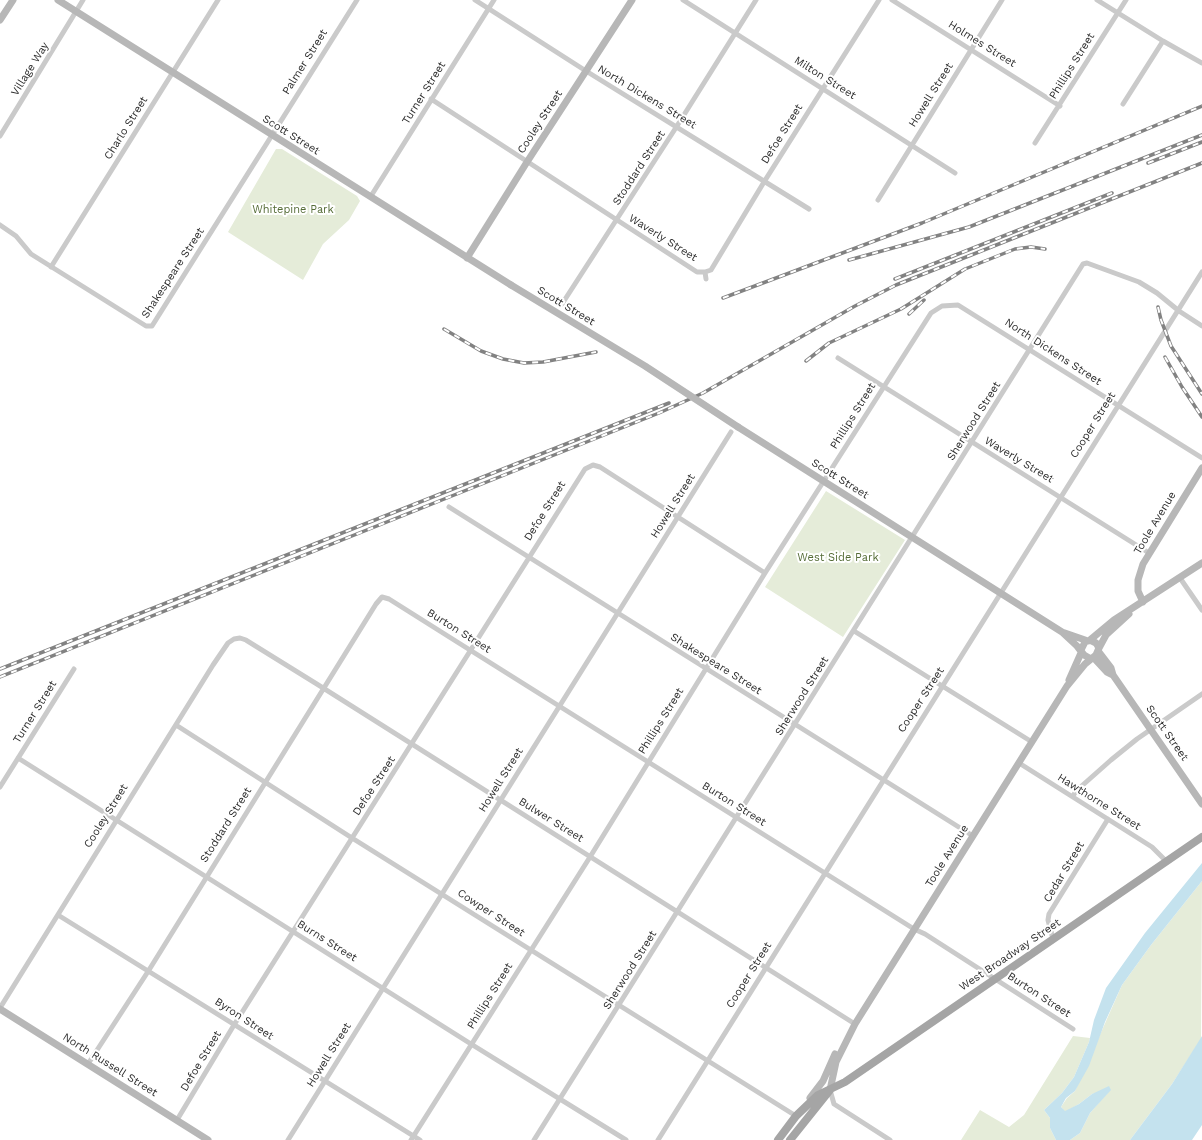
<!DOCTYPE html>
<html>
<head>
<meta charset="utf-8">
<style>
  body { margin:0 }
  canvas { display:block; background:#fff }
</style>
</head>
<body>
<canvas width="1202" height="1140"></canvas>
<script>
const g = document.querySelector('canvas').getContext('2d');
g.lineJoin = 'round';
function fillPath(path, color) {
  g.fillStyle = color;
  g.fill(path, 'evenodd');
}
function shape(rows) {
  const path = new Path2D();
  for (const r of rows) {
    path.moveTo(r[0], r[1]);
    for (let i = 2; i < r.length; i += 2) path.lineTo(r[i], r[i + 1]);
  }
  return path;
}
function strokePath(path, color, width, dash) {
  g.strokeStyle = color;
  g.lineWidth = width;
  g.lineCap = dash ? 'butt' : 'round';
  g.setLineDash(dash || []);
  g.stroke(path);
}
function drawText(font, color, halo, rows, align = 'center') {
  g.font = font + ' "Work Sans",sans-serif';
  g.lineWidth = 4;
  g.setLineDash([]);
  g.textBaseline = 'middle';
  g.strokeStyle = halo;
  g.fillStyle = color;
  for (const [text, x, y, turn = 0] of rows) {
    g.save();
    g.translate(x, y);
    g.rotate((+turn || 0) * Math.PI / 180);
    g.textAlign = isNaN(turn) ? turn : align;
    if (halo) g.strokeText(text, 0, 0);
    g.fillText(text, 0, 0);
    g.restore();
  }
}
const green = shape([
  [276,149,282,149,357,196,360,201,349,220,323,244,303,280,228,232],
  [826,491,905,540,843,637,765,587],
  [1202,881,1201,1039,1172,1084,1130,1140,1070,1140,1080,1133,1090,1113,1110,1090,1092,1094,1079,1104,1065,1112,1061,1107,1067,1098,1075,1091,1122,985,1151,945],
  [1073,1036,1090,1038,1089,1042,1074,1077,1062,1093,1044,1110,1050,1118,1050,1128,1056,1140,961,1140,980,1110,1009,1127,1024,1115]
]);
const water = shape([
  [1202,863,1202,881,1151,945,1122,985,1105,1022,1089,1066,1075,1091,1066,1098,1061,1107,1065,1111,1079,1104,1092,1094,1109,1086,1111,1090,1090,1113,1080,1133,1070,1140,1056,1140,1050,1128,1050,1118,1044,1110,1062,1093,1074,1077,1089,1042,1094,1020,1106,988,1145,933],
  [1202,1036,1202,1125,1192,1140,1130,1140,1172,1084]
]);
const street = shape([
  [475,0,586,71,809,209],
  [683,0,955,173],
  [892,0,1060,106],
  [1097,0,1163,41,1202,63],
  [431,99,697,272,705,272],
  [1123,104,1163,41],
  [0,136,83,0],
  [1035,143,1126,0],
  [371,196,494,0],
  [878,200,1002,0],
  [0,225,16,236,31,254,146,326,152,326,357,0],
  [51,267,218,0],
  [706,279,705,272,711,270,764,182,879,0],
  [562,304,677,126,756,0],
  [838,358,1149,553],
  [449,507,973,836],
  [1180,578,1202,610],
  [854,631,1032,742],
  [176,725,352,838,796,1116],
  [18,758,471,1044,626,1140],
  [1019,763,1152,847,1166,861],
  [0,787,74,669],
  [1073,796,1076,791,1111,760,1137,739,1202,694],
  [58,915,420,1140],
  [1053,939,1048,920,1049,914,1108,819],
  [0,1008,213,665,228,643,234,639,240,638,246,640,317,684,855,1024],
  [88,1064,149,970,376,604,382,597,389,599,462,645,914,929,925,934,1073,1029],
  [830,1090,834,1104,890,1140],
  [177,1120,234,1025,585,469,593,465,600,467,765,573],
  [288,1140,731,432],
  [411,1140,590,857,765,573,931,313,942,306,958,305,1202,458],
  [534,1140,1083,264,1087,263,1139,282,1157,293,1179,311,1202,326],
  [658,1140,1202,272]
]);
const secondary = shape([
  [58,0,511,285],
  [0,20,13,0],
  [467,258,527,162,632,0],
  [738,427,1062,632,1077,646,1084,655,1091,659],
  [1143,602,1138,591,1138,580,1143,564,1202,468],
  [1062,632,1088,641],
  [1090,640,1114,620,1202,563],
  [1099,648,1106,635,1129,614],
  [1098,651,1111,668,1113,675,1202,804],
  [1094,658,1107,672,1113,675],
  [1069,680,1081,653],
  [0,1009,208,1140],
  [830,1090,836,1062,855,1024,1067,686,1085,664,1096,655,1099,648,1096,643,1090,640,1085,642,1081,650],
  [810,1098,823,1081,835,1054]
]);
const primary = shape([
  [778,1140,796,1116,818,1095,845,1082,1202,837],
  [790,1140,830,1090]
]);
const rail = shape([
  [1148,163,1202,142],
  [849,260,969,227,1202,135],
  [895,279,1112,193],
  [723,298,922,223,1202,106],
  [1158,307,1161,320,1171,346,1202,394],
  [909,314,924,300],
  [444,329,481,351,503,359,524,363,543,362,596,352],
  [1165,357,1182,387,1202,417],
  [806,361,829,343,901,309,965,269,1015,249,1031,247,1045,249],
  [0,669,669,403],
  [0,677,659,413,703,393,855,306,896,285,1202,163]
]);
const secondaryBridge = shape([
  [511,285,645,366,738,427]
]);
const streetNames = [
  ["Holmes Street",982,44,32],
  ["Palmer Street",305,62,-58],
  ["Phillips Street",1072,66,-58],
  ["Village Way",30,69,-58],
  ["Milton Street",825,78,32],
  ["Turner Street",424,93,-58],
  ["Howell Street",931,95,-58],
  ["North Dickens Street",647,97,31],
  ["Cooley Street",540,122,-57],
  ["Charlo Street",126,128,-58],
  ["Defoe Street",782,134,-58],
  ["Scott Street",291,135,32],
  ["Stoddard Street",639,168,-57],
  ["Waverly Street",663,238,32],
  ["Shakespeare Street",173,273,-57],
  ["Scott Street",566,306,31],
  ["North Dickens Street",1053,352,33],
  ["Phillips Street",853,416,-58],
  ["Sherwood Street",974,421,-58],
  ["Cooper Street",1093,425,-58],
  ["Waverly Street",1019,460,31],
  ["Scott Street",840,479,32],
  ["Howell Street",673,506,-58],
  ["Defoe Street",545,511,-58],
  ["Toole Avenue",1155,523,-59],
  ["Burton Street",459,631,32],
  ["Shakespeare Street",716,664,32],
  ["Sherwood Street",802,696,-58],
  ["Cooper Street",921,700,-57],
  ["Turner Street",35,712,-58],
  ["Phillips Street",661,721,-58],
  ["Scott Street",1167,733,55],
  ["Howell Street",501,780,-58],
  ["Defoe Street",374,786,-57],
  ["Hawthorne Street",1099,802,32],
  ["Burton Street",734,804,32],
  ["Cooley Street",106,816,-58],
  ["Bulwer Street",551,820,32],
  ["Stoddard Street",226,825,-58],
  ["Toole Avenue",947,856,-58],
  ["Cedar Street",1064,872,-59],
  ["Cowper Street",491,913,33],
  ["Burns Street",327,941,32],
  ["West Broadway Street",1010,955,-34],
  ["Sherwood Street",630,970,-58],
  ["Cooper Street",749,975,-58],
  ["Burton Street",1039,995,33],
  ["Phillips Street",490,996,-58],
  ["Byron Street",244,1019,33],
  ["Howell Street",329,1055,-58],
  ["Defoe Street",201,1061,-59],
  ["North Russell Street",110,1065,32]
];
const parkNames = [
  ["Whitepine Park",293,210],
  ["West Side Park",838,558]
];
fillPath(green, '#e5ecd9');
fillPath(water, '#c4e2ee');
strokePath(street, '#cacaca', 5);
strokePath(secondary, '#b7b7b7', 7);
strokePath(primary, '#a5a5a5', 8);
strokePath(rail, '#828282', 3.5);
strokePath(rail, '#fff', 2, [6]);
strokePath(secondaryBridge, '#b7b7b7', 7);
drawText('11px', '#2d2d2d', '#fff', streetNames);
drawText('11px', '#556c37', '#fff', parkNames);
</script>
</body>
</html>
